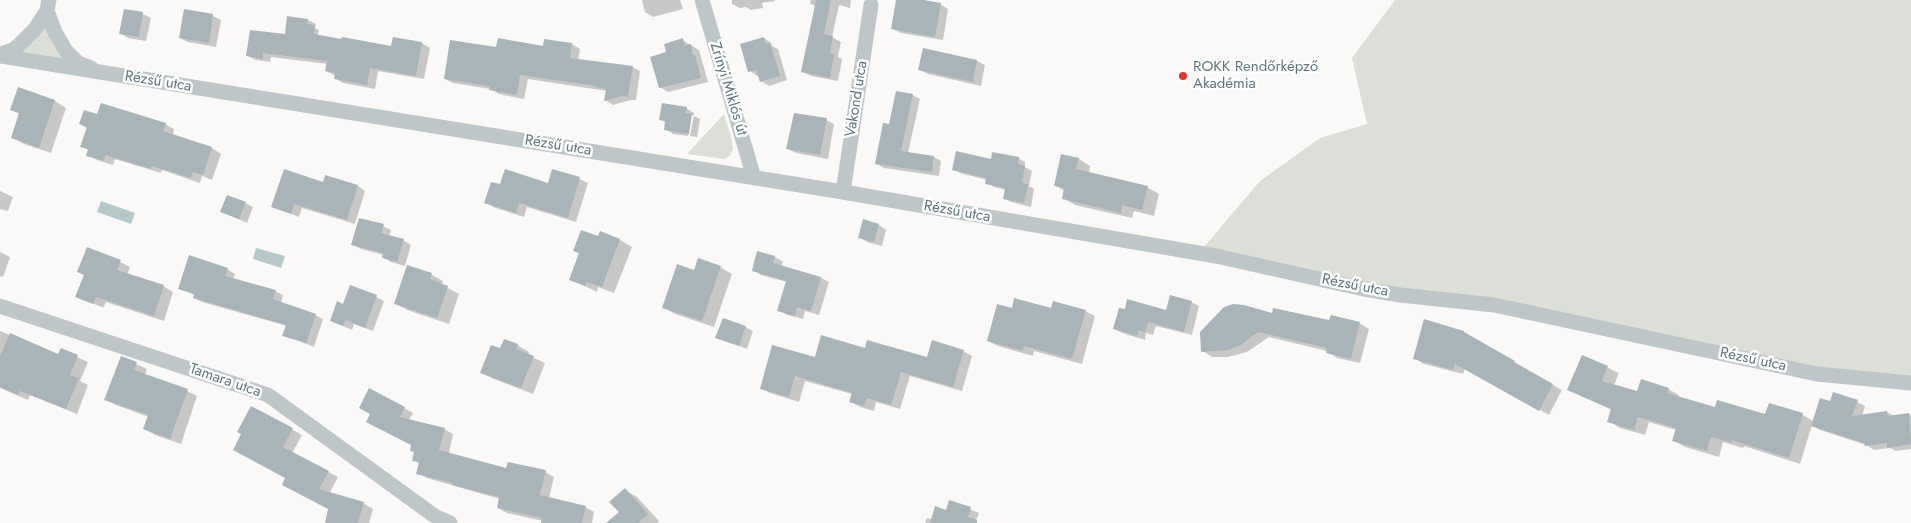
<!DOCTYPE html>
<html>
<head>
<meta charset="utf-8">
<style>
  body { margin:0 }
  canvas { display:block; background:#faf9f8 }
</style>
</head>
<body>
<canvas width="1911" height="523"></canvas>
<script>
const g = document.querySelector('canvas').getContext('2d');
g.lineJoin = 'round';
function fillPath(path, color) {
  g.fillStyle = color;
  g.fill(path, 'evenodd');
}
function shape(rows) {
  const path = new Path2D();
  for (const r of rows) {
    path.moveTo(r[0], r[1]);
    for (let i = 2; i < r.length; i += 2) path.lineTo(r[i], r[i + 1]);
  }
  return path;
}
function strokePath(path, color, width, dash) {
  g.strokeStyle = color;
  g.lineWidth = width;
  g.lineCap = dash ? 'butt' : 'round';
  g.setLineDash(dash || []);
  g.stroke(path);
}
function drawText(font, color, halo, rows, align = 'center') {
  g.font = font + ' Jost,sans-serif';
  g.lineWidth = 5;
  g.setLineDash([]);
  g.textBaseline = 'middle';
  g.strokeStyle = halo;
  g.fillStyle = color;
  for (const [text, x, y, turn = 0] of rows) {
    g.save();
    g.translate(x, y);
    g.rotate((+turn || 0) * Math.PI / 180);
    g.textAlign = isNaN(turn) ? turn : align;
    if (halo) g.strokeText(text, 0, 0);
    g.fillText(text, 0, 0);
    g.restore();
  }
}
const green = shape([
  [1395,0,1911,0,1911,382,1899,382,1198,254,1260,181,1320,138,1367,124,1352,58],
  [46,23,70,61,19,55],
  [724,114,732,141,733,149,730,156,724,159,687,154]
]);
const water = shape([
  [101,201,135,213,131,224,97,212],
  [256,248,285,256,281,268,253,259]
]);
const shadow = shape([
  [642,0,680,0,683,9,653,17,645,12],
  [732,0,775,0,775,1,762,3,763,8,751,10,746,7,740,8,732,4],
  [811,0,851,0,850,8,839,5,832,37,841,42,838,57,842,59,838,81,811,76,803,72,816,6,810,4],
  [898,0,916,0,940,4,948,9,943,40,901,33,893,29],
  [185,11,213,16,221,20,216,47,188,42,180,38],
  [143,14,151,18,146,41,128,38,121,33],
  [308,20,316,24,315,28,319,30,318,35,321,37,392,47,422,43,430,48,424,79,378,71,375,89,343,83,336,79,336,76,326,71,328,64,271,57,270,62,256,60,248,56,286,35],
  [764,38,771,43,772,46,778,49,787,80,769,86,761,81,760,75,757,76,750,71],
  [682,40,699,50,708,82,668,92,660,87,667,53],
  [545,41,572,44,580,49,578,60,632,67,640,71,636,100,631,100,613,105,605,100,607,91,528,79,524,99,499,94,491,89,453,83,445,79,497,48,544,47],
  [924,49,977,61,985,65,981,86,928,74,920,70],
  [19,89,55,101,66,108,51,153,24,144,12,137,20,114,12,110],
  [912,95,920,99,908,153,934,157,941,161,939,176,884,168,877,164,890,126],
  [686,108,694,113,694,116,700,119,697,137,690,136,694,115,691,115,688,136,673,134,665,129,666,123,660,119],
  [98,116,165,124,174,129,173,135,212,148,221,154,212,180,202,176,200,183,162,170,161,173,115,159,113,165,97,160,88,155,89,151,82,146,87,128,80,124],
  [826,120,834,124,828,159,796,153,788,149],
  [1018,158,1025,162,1025,167,1032,171,1029,186,1034,189,1031,207,1011,202,1004,198,1006,190,994,187,987,183,987,180,960,173,953,169,992,160],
  [1079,159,1090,166,1089,174,1147,187,1159,194,1154,216,1134,211,1132,218,1075,205,1063,198,1065,191,1055,185],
  [553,170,580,179,588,183,576,222,527,207,524,217,493,207,486,202,501,186,548,184],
  [326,177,358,186,365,191,355,224,302,208,299,217,273,206,324,184],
  [0,191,13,197,8,211,0,209],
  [245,203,253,207,247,223,222,212],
  [879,225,886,230,882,246,867,242,859,237],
  [383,226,391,230,389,236,403,240,411,245,405,266,391,262,383,257,384,255,361,249,353,245],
  [601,233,620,240,632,247,614,293,598,287,597,292,571,279],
  [0,252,10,257,3,277,0,276],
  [758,252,775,257,783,262,781,267,821,278,829,282,819,315,805,311,803,319,787,315,779,310,787,282,761,275,753,270],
  [120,262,130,267,127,275,163,286,173,292,164,321,106,302,103,308,77,296],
  [408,266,432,275,443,281,442,285,459,294,449,324,407,310,395,303],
  [720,267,732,274,714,327,675,314,663,307,695,272],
  [227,269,235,274,233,280,275,291,283,295,281,303,315,315,323,319,314,347,284,335,287,326,202,302,194,298,195,295,179,288],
  [376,297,384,301,373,331,354,324,352,330,332,321,344,305],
  [1191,302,1199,306,1192,335,1156,326,1153,335,1146,333,1145,340,1122,333,1115,329],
  [1012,309,1085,311,1095,316,1082,364,1034,351,1033,356,998,346,988,341],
  [1273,315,1330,322,1359,323,1369,329,1360,363,1337,358,1327,351,1269,337,1247,352,1228,357,1212,357,1203,351],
  [745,327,753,331,747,349,717,337],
  [0,331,59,355,61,350,88,362,80,381,88,385,77,414,30,395,28,400,0,388],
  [517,345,529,352,528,355,545,363,533,394,494,379,482,373,501,350],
  [866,349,927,359,963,351,972,356,962,391,910,376,900,409,876,402,874,411,860,407,850,401,852,394,805,381,799,402,770,393,761,388,816,359],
  [1583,356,1619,373,1614,385,1638,392,1668,389,1679,395,1678,398,1716,408,1766,415,1769,404,1803,415,1813,421,1831,403,1857,402,1865,406,1862,416,1887,412,1894,416,1909,414,1911,415,1911,449,1896,451,1890,448,1874,450,1866,445,1820,430,1812,425,1800,464,1744,446,1743,448,1723,442,1719,457,1685,447,1673,440,1676,430,1649,422,1645,435,1620,428,1609,421,1612,410,1569,390],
  [121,357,147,369,145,375,187,391,197,396,181,444,155,435,145,429,149,417,116,405,106,399],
  [1414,358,1523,368,1562,390,1549,415,1465,368,1463,374,1424,364],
  [251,407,302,435,292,453,338,477,329,494,363,503,373,509,369,523,326,523,330,509,287,477,243,434],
  [404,408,413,413,409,420,444,429,453,434,449,453,507,469,545,472,554,477,549,498,585,507,594,512,592,523,542,523,543,521,507,513,498,508,500,499,427,478,418,473,420,464,413,460,415,452,412,445,376,426],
  [625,490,637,497,659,521,657,523,608,523,620,512],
  [950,501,979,513,975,523,925,523,927,518,932,519,947,511]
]);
const building = shape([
  [816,0,831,0,824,34,833,36,830,53,834,54,830,78,801,72],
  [896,0,924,0,941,3,935,37,891,29],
  [124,9,143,12,139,37,119,34],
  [184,9,213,14,209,43,179,38],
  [287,16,308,19,307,24,315,25,314,34,341,39,342,37,391,46,393,37,422,42,416,76,370,68,367,85,334,79,335,73,325,71,327,61,263,53,263,59,246,56,250,30,285,34],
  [764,37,766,44,770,43,780,76,760,82,756,70,748,72,740,44],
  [498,38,543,46,544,39,572,43,570,58,633,66,628,97,622,96,604,101,606,89,595,87,596,86,520,75,517,95,489,90,490,86,444,79,450,40,496,47],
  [683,38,685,46,691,44,693,55,695,55,701,78,659,88,650,57,666,52,664,44],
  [923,48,977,60,973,82,918,70],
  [18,87,55,100,39,148,11,138,19,113,10,110],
  [896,91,913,94,901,151,934,156,932,172,875,164,883,123,889,124],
  [101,103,166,123,163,131,212,147,203,175,193,172,191,178,152,166,151,169,105,155,104,161,86,156,88,149,80,147,87,127,79,124,84,110,97,114],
  [662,103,687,107,686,113,692,114,689,134,664,130,665,121,659,120],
  [794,113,827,118,820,155,786,149],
  [956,151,991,159,992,152,1019,157,1018,164,1025,166,1022,183,1028,184,1024,203,1003,199,1005,188,985,184,986,178,952,170],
  [1061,154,1079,158,1076,169,1148,186,1142,210,1122,205,1121,213,1062,199,1064,188,1054,186],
  [284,169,323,182,325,175,358,185,347,220,294,204,291,214,271,207],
  [505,169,548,183,552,169,580,177,568,218,519,203,516,213,484,203,491,182,500,184],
  [227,195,246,202,239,219,220,212],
  [359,218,384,224,381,233,404,239,397,262,382,258,383,253,351,245],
  [863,219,879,224,874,242,858,238],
  [581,230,598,236,600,231,620,239,602,287,587,282,585,286,569,280,579,253,573,251],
  [87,247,121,260,117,270,164,285,154,316,96,297,93,304,75,297,84,275,77,272],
  [757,251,775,256,773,263,821,277,811,311,797,307,795,316,777,311,786,281,752,271],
  [189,255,228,268,225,276,276,290,273,299,316,314,306,343,282,336,286,325,193,298,194,294,178,289],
  [698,258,721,266,702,321,662,308,677,264,694,270],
  [407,265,432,273,430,279,448,286,437,318,394,304],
  [350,285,377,295,365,328,346,320,343,326,330,321,337,301,343,304],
  [1170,295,1192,301,1184,332,1148,322,1145,332,1138,330,1137,336,1113,329,1119,308,1125,309,1127,299,1166,310],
  [1014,298,1051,308,1053,301,1086,310,1072,359,1024,346,1023,351,987,341,997,304,1012,308],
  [1233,304,1244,305,1272,313,1273,308,1329,320,1331,315,1360,322,1351,359,1326,353,1327,348,1258,332,1241,345,1228,350,1201,352,1200,332,1224,307],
  [723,318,746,326,739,346,715,338],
  [1424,319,1464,331,1464,332,1515,361,1514,362,1553,384,1539,411,1455,364,1453,370,1413,359],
  [10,333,58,354,61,348,78,355,70,375,79,378,66,409,20,391,18,395,0,387,0,356],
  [821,335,865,348,867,340,927,357,932,340,964,350,953,387,901,372,891,405,867,398,864,406,849,402,852,393,795,376,789,397,760,389,772,345,815,357],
  [504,339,518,344,516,349,534,356,521,388,480,373,491,345,500,348],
  [1582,355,1608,366,1602,381,1637,391,1641,379,1669,388,1667,393,1715,407,1717,400,1765,414,1769,403,1803,413,1789,458,1732,440,1732,443,1711,437,1707,451,1672,441,1676,428,1638,417,1634,430,1607,422,1611,409,1567,390],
  [121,356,137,362,134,370,188,389,170,439,143,429,148,415,104,400],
  [369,388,405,407,400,417,445,428,439,450,506,468,508,462,546,470,540,495,586,506,582,523,541,523,542,518,497,508,499,497,452,485,453,483,416,474,419,462,412,461,414,452,410,451,411,445,366,422,370,414,359,408],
  [1833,392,1858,400,1852,416,1887,411,1888,416,1909,413,1911,444,1887,448,1887,443,1865,446,1864,443,1811,426,1820,398,1830,401],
  [251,406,293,428,283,447,329,471,319,489,364,502,358,523,325,523,328,509,282,485,285,478,233,450,241,434,237,432],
  [625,488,648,514,638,523,606,523,619,512,609,502],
  [949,500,971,507,968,517,977,520,977,523,930,523,935,506,946,510]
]);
const street = shape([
  [49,0,47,11,55,32,66,51,78,63,91,68],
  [702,0,754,178],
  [0,54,13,50,19,45,35,29,47,11],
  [0,56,843,192,1216,256,1364,289,1400,295,1494,305,1817,374,1911,383],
  [843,192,871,5],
  [0,306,268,395,436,517,450,523]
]);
const markers = [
  [1183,76,5,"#e5352c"]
];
const poiNames = [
  ["ROKK Rendőrképző",1193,67],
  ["Akadémia",1193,84]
];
const streetNames = [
  ["Rézsű utca",158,82,9],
  ["Zrínyi Miklós út",728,89,73],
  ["Vakond utca",857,99,-81],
  ["Rézsű utca",558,146,9],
  ["Rézsű utca",957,212,10],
  ["Rézsű utca",1355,286,11],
  ["Rézsű utca",1753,360,12],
  ["Tamara utca",225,381,19]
];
fillPath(green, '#dbdfd7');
fillPath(water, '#b7c8c9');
fillPath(shadow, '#0003');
fillPath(building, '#a8b4b7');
strokePath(street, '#bec6c8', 15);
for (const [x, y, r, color] of markers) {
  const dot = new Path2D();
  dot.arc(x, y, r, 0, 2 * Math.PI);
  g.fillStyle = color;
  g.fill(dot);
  strokePath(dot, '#fff', 2);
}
drawText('15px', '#60767d', '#fff', poiNames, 'left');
drawText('15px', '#60767d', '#fff', streetNames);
</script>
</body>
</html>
